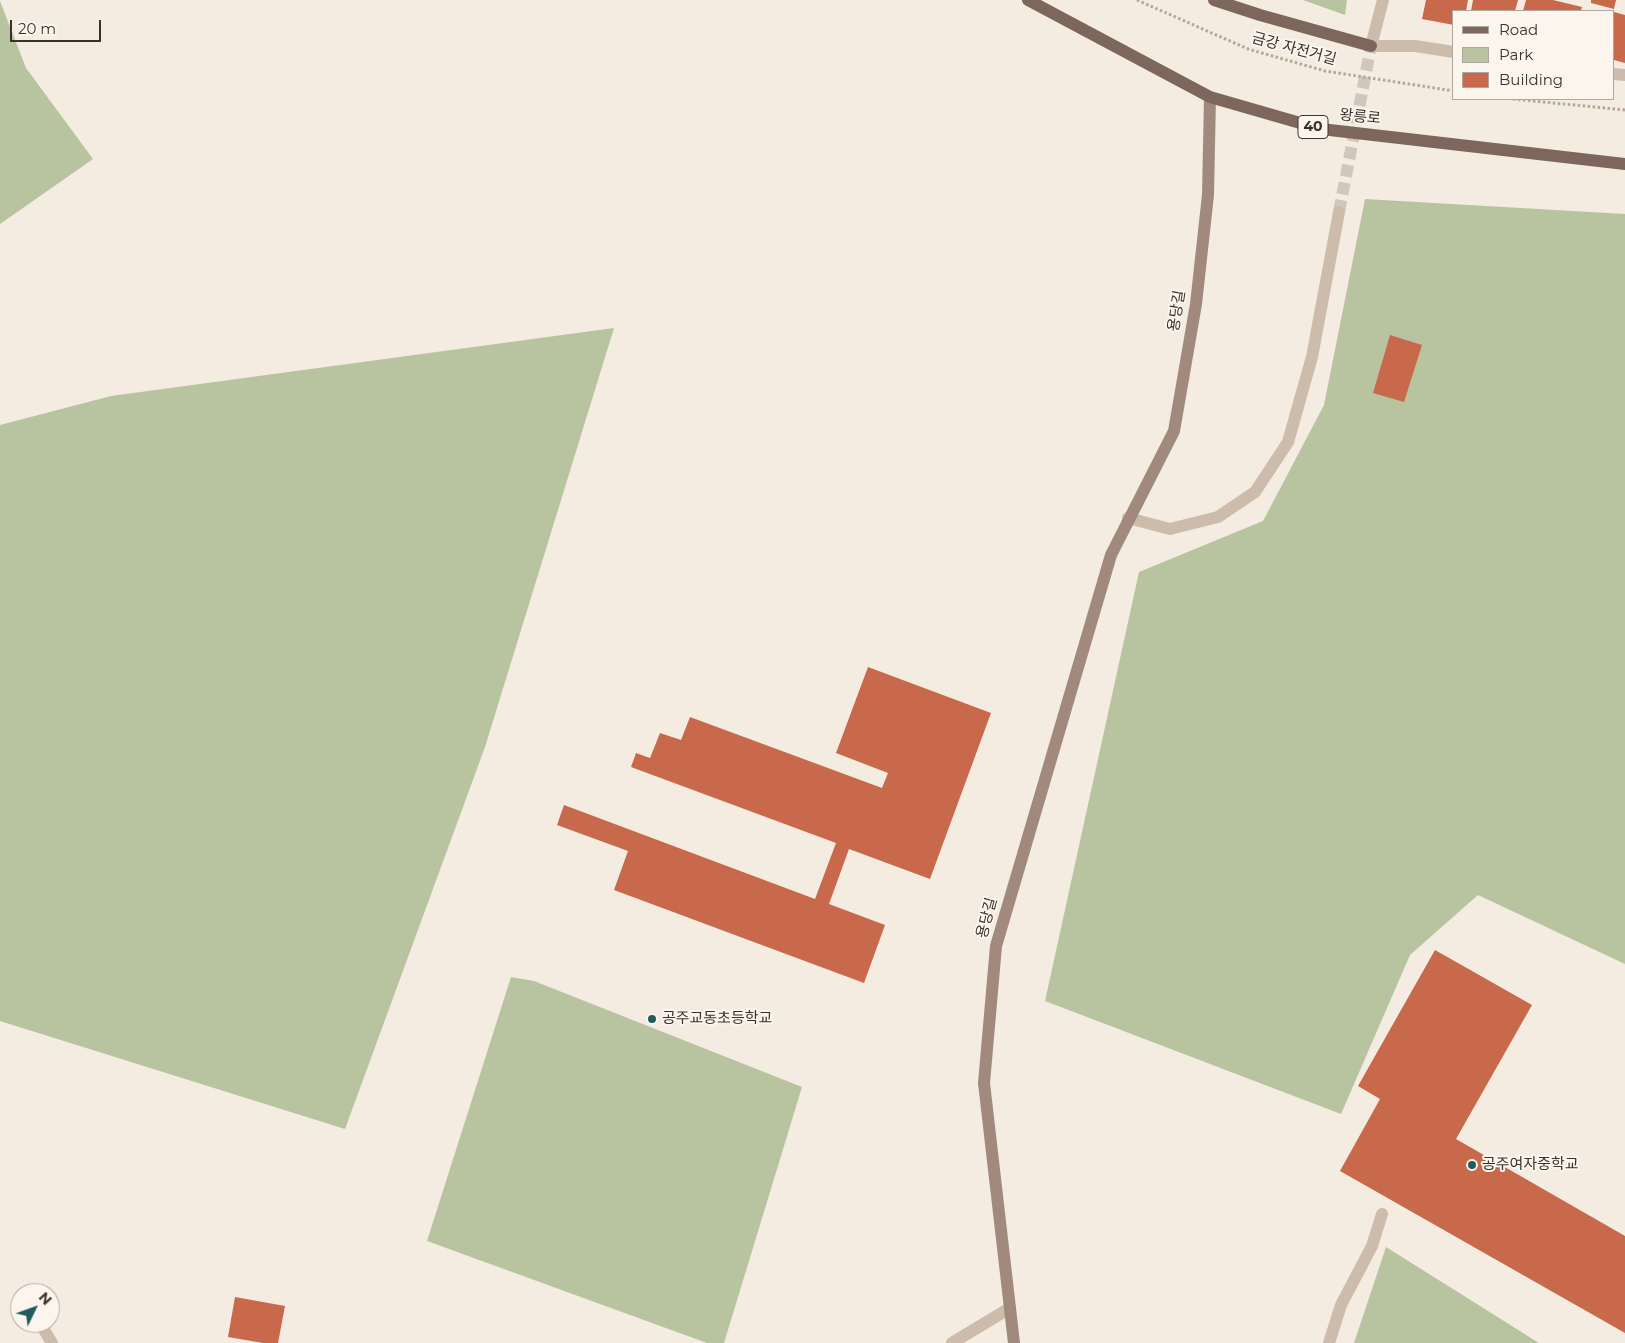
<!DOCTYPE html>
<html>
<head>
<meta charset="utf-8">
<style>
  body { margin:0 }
  #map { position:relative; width:1625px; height:1343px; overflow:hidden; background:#f4ebe1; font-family:Montserrat,sans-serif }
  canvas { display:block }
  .legend { position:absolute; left:1452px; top:10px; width:162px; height:90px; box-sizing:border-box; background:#fbf5ee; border:1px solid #aea6a0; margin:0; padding:6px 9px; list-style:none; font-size:15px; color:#3b302b }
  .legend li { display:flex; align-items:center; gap:10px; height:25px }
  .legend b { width:25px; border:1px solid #aea6a0 }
  .north { position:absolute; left:10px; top:1283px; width:50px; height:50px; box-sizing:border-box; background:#fbf5ee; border:1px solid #aea6a0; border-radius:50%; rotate:48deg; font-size:14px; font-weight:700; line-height:20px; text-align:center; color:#3b302b }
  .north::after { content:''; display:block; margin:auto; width:18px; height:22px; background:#1f5a5e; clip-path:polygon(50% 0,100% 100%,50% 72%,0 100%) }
  .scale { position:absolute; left:10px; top:20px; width:91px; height:22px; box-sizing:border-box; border:2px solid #3b302b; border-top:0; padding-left:6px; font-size:15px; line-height:18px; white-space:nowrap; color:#3b302b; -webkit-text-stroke:4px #fbf5ee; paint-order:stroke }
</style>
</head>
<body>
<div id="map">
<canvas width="1625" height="1343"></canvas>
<ul class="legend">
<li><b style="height:6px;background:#7d675c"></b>Road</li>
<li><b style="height:14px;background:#b8c4a0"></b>Park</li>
<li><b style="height:14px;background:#c8694b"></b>Building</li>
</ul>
<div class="north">N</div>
<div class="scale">20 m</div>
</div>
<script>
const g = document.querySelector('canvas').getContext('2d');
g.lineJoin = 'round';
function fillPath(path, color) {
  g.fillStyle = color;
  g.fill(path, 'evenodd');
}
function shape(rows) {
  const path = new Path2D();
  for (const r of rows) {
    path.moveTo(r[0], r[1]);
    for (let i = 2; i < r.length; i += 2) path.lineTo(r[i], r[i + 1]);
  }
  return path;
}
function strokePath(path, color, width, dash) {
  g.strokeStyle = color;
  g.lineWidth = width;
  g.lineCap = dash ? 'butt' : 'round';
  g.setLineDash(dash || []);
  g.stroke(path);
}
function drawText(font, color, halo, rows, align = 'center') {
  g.font = font + ' Montserrat,"Noto Sans KR",sans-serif';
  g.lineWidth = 4;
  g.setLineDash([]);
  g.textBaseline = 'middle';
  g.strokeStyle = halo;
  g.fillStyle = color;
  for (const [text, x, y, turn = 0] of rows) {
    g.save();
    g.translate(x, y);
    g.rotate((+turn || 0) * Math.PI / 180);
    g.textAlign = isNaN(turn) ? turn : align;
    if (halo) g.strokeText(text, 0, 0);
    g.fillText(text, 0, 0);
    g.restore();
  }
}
const green = shape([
  [1303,0,1347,0,1345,15],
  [0,1,26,68,93,159,0,224],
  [1365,199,1625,214,1625,964,1478,895,1410,955,1341,1114,1045,1001,1139,572,1263,521,1324,405],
  [614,328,485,747,345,1129,0,1021,0,425,111,396],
  [511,977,534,981,802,1087,724,1343,707,1343,427,1241],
  [1386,1247,1539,1343,1354,1343]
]);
const building = shape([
  [1426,0,1468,0,1466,11,1454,11,1454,25,1422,19],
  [1473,0,1518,0,1515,11,1471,11],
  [1526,0,1553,0,1582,7,1581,11,1523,11],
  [1591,0,1616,0,1614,9,1591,3],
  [1614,12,1625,15,1625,63,1614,60],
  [1390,335,1422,345,1404,402,1373,393],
  [868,667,991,713,930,879,849,849,829,904,885,925,864,983,614,890,628,851,557,825,564,805,815,899,836,843,631,767,636,753,650,758,660,733,681,740,690,717,882,788,888,773,836,753],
  [1435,950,1532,1005,1456,1139,1625,1236,1625,1333,1340,1171,1380,1099,1358,1086],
  [235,1297,285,1306,278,1343,263,1343,228,1337]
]);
const streetTunnel = shape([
  [1339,212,1371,46]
]);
const path = shape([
  [1137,0,1248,49,1325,71,1454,91],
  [1513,99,1625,110]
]);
const street = shape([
  [1383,0,1371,46,1415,46,1454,52],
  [1614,74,1625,75],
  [1128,518,1170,529,1218,517,1255,492,1288,442,1312,357,1339,212],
  [40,1323,52,1343],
  [952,1343,1010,1308],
  [1329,1343,1341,1305,1372,1246,1382,1214]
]);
const secondary = shape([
  [1014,1343,984,1083,996,946,1111,555,1174,431,1196,304,1208,195,1210,97]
]);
const primary = shape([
  [1028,0,1210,97,1321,129,1625,164],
  [1214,0,1260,15,1371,46]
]);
const markers = [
  [652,1019,5,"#1f5a5e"],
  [1472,1165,5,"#1f5a5e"]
];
const shields = [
  [1313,127,30]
];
const shieldNames = [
  ["40",1313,127]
];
const streetNames = [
  ["금강 자전거길",1294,49,15],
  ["왕릉로",1360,117,6],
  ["용당길",1177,311,-81],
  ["용당길",987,918,-75]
];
const poiNames = [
  ["공주교동초등학교",662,1019],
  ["공주여자중학교",1482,1165]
];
fillPath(green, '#b8c4a0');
fillPath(building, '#c8694b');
strokePath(streetTunnel, '#cfc6bd', 12, [12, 6]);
strokePath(path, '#b9a596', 3, [2.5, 2.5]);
strokePath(street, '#cdbbac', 12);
strokePath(secondary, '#a18a7d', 12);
strokePath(primary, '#7d675c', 12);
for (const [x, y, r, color] of markers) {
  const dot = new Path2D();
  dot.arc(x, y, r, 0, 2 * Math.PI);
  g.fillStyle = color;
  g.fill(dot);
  strokePath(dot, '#fbf5ee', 2);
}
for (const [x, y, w] of shields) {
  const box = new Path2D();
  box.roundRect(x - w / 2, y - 11.5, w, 23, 4);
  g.fillStyle = '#fbf5ee';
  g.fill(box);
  strokePath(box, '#3b302b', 1);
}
drawText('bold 14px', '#3b302b', null, shieldNames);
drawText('15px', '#3b302b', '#fbf5ee', streetNames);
drawText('15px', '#3b302b', '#fbf5ee', poiNames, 'left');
</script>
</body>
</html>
